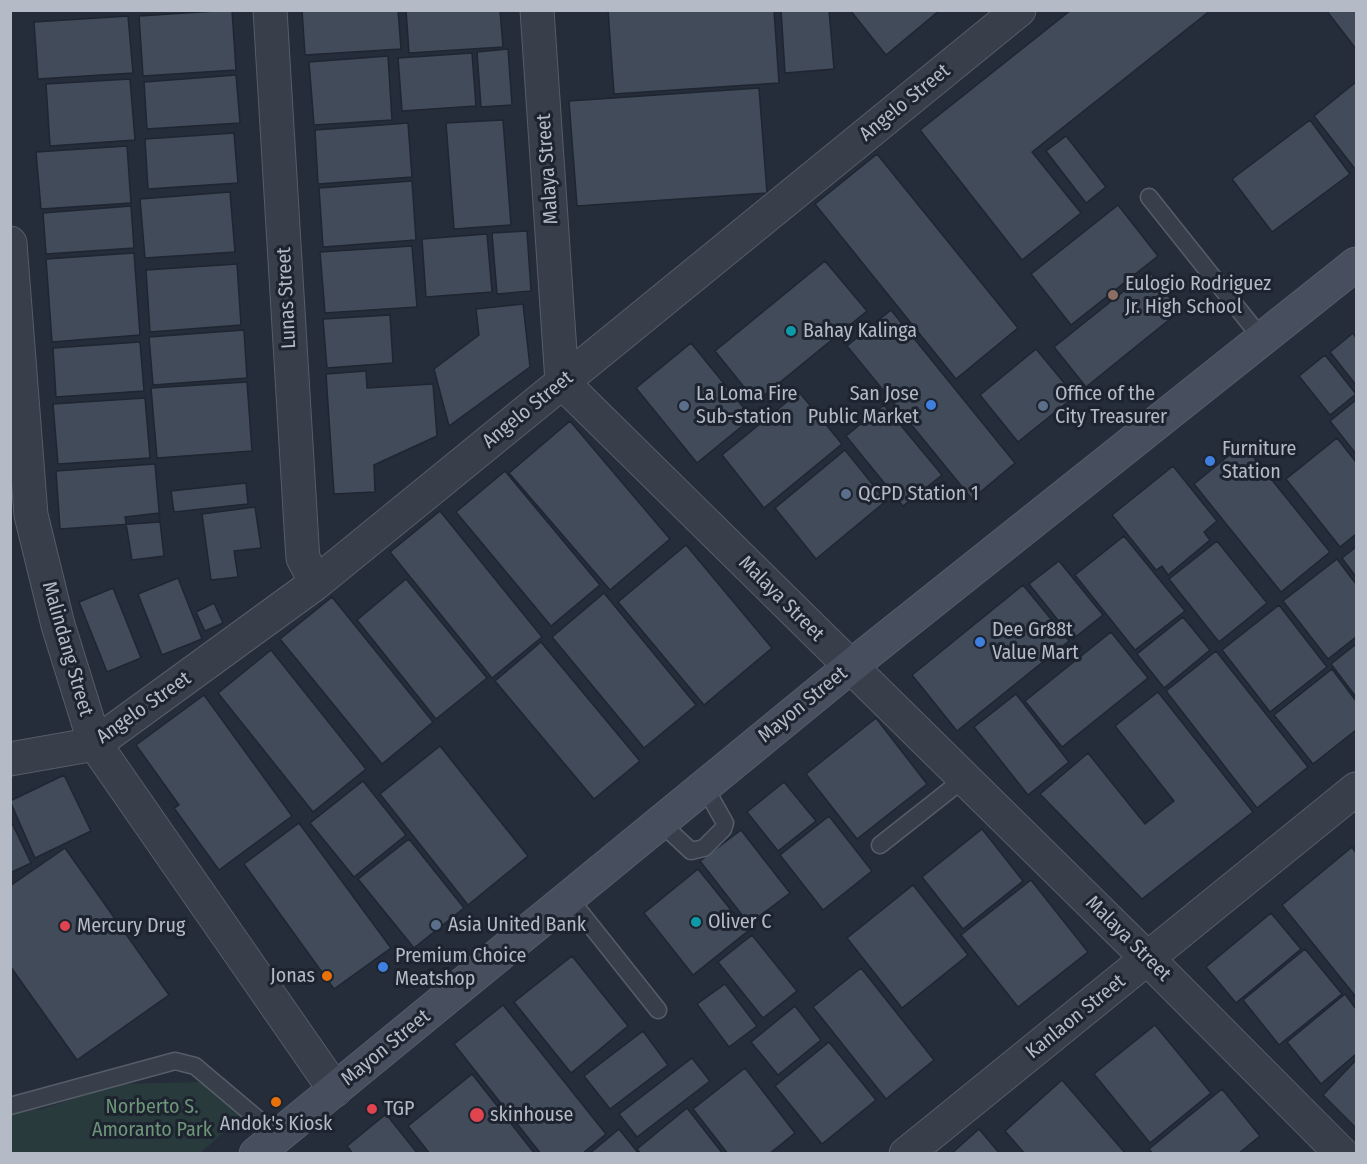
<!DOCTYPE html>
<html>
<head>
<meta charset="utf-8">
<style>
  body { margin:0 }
  #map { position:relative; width:1367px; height:1164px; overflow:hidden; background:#252d3a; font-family:"Fira Sans Condensed",sans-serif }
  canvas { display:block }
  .frame { position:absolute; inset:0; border:12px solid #b4bac6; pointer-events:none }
</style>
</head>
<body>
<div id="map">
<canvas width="1367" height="1164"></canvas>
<div class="frame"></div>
</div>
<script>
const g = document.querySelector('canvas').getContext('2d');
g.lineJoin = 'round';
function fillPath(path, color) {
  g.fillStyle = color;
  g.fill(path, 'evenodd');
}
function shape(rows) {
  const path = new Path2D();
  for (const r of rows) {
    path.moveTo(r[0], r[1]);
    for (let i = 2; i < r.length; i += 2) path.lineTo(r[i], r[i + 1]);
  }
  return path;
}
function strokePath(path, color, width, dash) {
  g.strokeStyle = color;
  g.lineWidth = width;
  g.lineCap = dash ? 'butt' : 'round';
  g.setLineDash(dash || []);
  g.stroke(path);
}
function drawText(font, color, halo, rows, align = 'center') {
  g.font = font + ' "Fira Sans Condensed",sans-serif';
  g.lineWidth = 6;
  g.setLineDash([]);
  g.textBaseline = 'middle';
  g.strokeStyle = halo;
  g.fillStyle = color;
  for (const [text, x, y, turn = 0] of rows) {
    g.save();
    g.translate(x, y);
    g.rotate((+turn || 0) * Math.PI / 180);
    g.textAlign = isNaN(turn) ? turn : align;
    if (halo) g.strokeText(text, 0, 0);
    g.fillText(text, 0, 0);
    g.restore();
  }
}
const green = shape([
  [201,1082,241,1117,200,1153,11,1154,11,1111,42,1109,119,1084]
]);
const building = shape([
  [232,10,236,70,143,76,139,16,232,10],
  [302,10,398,10,401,49,305,55,302,10],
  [406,10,500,10,503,47,409,53,406,10],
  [608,10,774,10,779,83,614,94,608,10],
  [781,10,829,10,834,69,785,73,781,10],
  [850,10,940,10,886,55,850,10],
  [1071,10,1211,10,1032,152,1081,213,1022,260,920,130,1071,10],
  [1326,10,1356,10,1356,49,1326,10],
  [128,16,133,73,38,79,34,22,128,16],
  [508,49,512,105,481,107,477,52,508,49],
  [472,53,476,106,402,111,398,58,472,53],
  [388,56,392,120,314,125,309,62,388,56],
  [236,75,240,123,147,129,144,82,236,75],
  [130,79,135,140,50,146,46,84,130,79],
  [1356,82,1356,168,1355,169,1314,116,1356,82],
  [759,88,767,193,577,206,569,101,759,88],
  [503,120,511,225,454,229,446,123,503,120],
  [1310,120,1350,174,1272,232,1232,179,1310,120],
  [408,123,412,177,318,184,315,130,408,123],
  [234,133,238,183,148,189,145,139,234,133],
  [1066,136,1106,187,1086,203,1046,151,1066,136],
  [127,146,131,203,41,209,36,152,127,146],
  [877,154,1018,328,956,379,815,204,877,154],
  [412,181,416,240,323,247,319,188,412,181],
  [230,192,235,252,145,258,140,199,230,192],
  [1118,205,1158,256,1071,325,1031,274,1118,205],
  [131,206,134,248,46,254,43,213,131,206],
  [527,231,531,291,497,294,492,233,527,231],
  [487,234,492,292,426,297,422,239,487,234],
  [412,246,417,307,325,313,320,252,412,246],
  [134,253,140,335,52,342,46,259,134,253],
  [825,261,867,311,756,402,715,351,825,261],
  [237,264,241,325,150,332,146,270,237,264],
  [1149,271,1180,311,1086,387,1054,347,1149,271],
  [523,304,530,367,449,426,434,369,479,335,476,309,523,304],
  [891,310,1015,463,972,499,847,346,891,310],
  [390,315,393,363,327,368,323,319,390,315],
  [244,330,247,378,153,385,149,337,244,330],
  [1353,333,1356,338,1356,385,1330,352,1353,333],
  [140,342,144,391,56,397,53,348,140,342],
  [691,343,752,418,697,463,636,388,691,343],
  [1036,349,1075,396,1018,442,980,395,1036,349],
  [1325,355,1356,394,1330,415,1299,376,1325,355],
  [366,371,367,388,433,384,437,436,374,465,375,492,334,494,326,374,366,371],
  [247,382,252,451,157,458,151,388,247,382],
  [799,392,842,444,764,508,722,455,799,392],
  [145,398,150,458,58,464,53,404,145,398],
  [1356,400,1356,454,1330,421,1356,400],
  [884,405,942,475,903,506,846,436,884,405],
  [570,421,670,539,610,590,509,473,570,421],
  [1337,438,1356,462,1356,534,1340,547,1286,479,1337,438],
  [1243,444,1330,552,1281,592,1194,484,1243,444],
  [845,450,886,501,816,559,775,508,845,450],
  [155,464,160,522,60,529,56,471,155,464],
  [1173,466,1217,521,1204,532,1210,540,1168,575,1162,566,1156,570,1112,515,1173,466],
  [505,471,600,585,551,626,456,512,505,471],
  [246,483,248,504,174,512,171,491,246,483],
  [255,507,261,548,234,551,238,577,211,580,202,514,255,507],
  [440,511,542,637,492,678,390,552,440,511],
  [159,513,164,556,132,560,125,517,159,513],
  [1124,536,1185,611,1135,650,1075,575,1124,536],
  [1217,541,1267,603,1219,642,1169,579,1217,541],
  [686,545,772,648,704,705,618,602,686,545],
  [1356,547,1356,577,1342,558,1356,547],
  [1337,559,1356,584,1356,637,1328,659,1283,601,1337,559],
  [1059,561,1103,615,1073,639,1029,584,1059,561],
  [178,578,202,639,162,655,138,594,178,578],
  [406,579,487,678,436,719,357,620,406,579],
  [1023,585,1069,641,957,731,912,675,1023,585],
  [113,588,141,658,107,672,79,602,113,588],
  [604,593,696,705,644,748,552,637,604,593],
  [332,597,433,722,382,764,280,639,332,597],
  [214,603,223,623,205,631,196,612,214,603],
  [1279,605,1327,667,1270,712,1222,650,1279,605],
  [1183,617,1210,650,1164,688,1137,654,1183,617],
  [1111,632,1148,678,1062,747,1025,701,1111,632],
  [541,642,640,761,594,799,495,681,541,642],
  [1356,644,1356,697,1331,664,1356,644],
  [271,650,366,769,313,812,218,693,271,650],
  [1216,651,1308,767,1257,808,1166,691,1216,651],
  [1332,669,1356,701,1356,730,1313,764,1274,715,1332,669],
  [1158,692,1253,812,1142,899,1040,794,1088,753,1145,824,1174,801,1115,726,1158,692],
  [1016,694,1069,762,1028,795,974,727,1016,694],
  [204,695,292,816,219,870,174,808,179,805,136,745,204,695],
  [876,718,927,784,857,839,806,774,876,718],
  [440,746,528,856,468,905,380,794,440,746],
  [64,775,91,831,35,858,10,801,64,775],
  [363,781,406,835,354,877,310,823,363,781],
  [784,782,816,821,778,851,747,812,784,782],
  [829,816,872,871,823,910,780,855,829,816],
  [10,819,31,863,10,873,10,819],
  [299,823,391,948,334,989,244,864,299,823],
  [982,829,1023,881,963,929,922,877,982,829],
  [741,830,790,893,749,924,700,861,741,830],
  [409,839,464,908,414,948,358,879,409,839],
  [1352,847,1356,853,1356,997,1282,905,1352,847],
  [65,848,169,995,77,1060,10,966,10,886,65,848],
  [698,869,748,931,693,975,644,913,698,869],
  [1031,880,1088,952,1018,1007,961,935,1031,880],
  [913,885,968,955,902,1008,847,938,913,885],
  [1271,913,1301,949,1236,1003,1206,967,1271,913],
  [752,935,797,991,763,1018,718,962,752,935],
  [1305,949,1342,994,1279,1045,1243,1000,1305,949],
  [572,956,628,1026,571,1073,514,1002,572,956],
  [861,968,934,1060,886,1099,813,1007,861,968],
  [725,984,757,1026,729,1047,697,1004,725,984],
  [1345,994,1356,1009,1356,1054,1321,1084,1287,1042,1345,994],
  [503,1005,606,1134,582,1154,541,1154,454,1044,503,1005],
  [795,1006,821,1040,778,1075,751,1042,795,1006],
  [1155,1025,1211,1093,1150,1143,1094,1074,1155,1025],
  [643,1031,668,1065,610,1109,584,1076,643,1031],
  [829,1042,876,1100,822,1144,775,1086,829,1042],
  [692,1058,710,1081,637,1137,619,1114,692,1058],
  [1356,1060,1356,1128,1323,1095,1356,1060],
  [745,1068,795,1133,769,1154,728,1154,693,1109,745,1068],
  [472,1074,535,1154,430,1154,408,1126,472,1074],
  [1062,1080,1126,1154,1025,1154,1005,1131,1062,1080],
  [1222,1089,1260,1136,1238,1154,1153,1154,1149,1149,1222,1089],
  [687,1108,723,1154,641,1154,637,1149,687,1108],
  [386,1114,418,1154,353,1154,347,1146,386,1114],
  [619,1129,639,1154,589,1154,619,1129],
  [979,1129,1000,1154,951,1154,979,1129]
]);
const service = shape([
  [1149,197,1263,340],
  [660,822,691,851,704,848,723,829,725,823,704,786],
  [880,845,965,778],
  [569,898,658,1010],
  [10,1106,175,1061,195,1066,278,1136]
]);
const minor = shape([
  [270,10,302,544,303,558,316,583],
  [537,10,562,382,1148,959,1342,1154],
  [10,243,31,515,58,625,95,744,335,1090],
  [10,759,95,744,316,583,1019,10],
  [906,1154,1356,789]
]);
const secondary = shape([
  [256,1154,850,667,1356,264]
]);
const markers = [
  [1113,295,6,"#8d6e63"],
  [791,331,6,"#0f9aa8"],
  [931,405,6,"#3f7fe0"],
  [684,406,6,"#5c6f8a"],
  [1043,406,6,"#5c6f8a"],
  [1210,461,6,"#3f7fe0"],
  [846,494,6,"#5c6f8a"],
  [980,642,6,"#3f7fe0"],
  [696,922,6,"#0f9aa8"],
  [436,925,6,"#5c6f8a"],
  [65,926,6,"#e0444e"],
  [383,967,6,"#3f7fe0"],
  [327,976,6,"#e8710a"],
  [276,1102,6,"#e8710a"],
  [372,1109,6,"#e0444e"],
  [477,1115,8,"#e0444e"]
];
const streetNames = [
  ["Angelo Street",905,103,-39],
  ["Malaya Street",548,169,-94],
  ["Lunas Street",287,298,-93],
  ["Angelo Street",528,410,-39],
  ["Malaya Street",781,599,45],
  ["Malindang Street",67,649,74],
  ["Mayon Street",803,705,-39],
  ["Angelo Street",144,708,-35],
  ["Malaya Street",1128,939,45],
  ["Kanlaon Street",1076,1017,-39],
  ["Mayon Street",386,1048,-39]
];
const poiNames = [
  ["Eulogio Rodriguez",1125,284],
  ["Jr. High School",1125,307],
  ["Bahay Kalinga",803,331],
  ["La Loma Fire",696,394],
  ["Sub-station",696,417],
  ["San Jose",919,394,"right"],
  ["Public Market",919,417,"right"],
  ["Office of the",1055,394],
  ["City Treasurer",1055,417],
  ["Furniture",1222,449],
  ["Station",1222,472],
  ["QCPD Station 1",858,494],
  ["Dee Gr88t",992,630],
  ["Value Mart",992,653],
  ["Oliver C",708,922],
  ["Asia United Bank",448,925],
  ["Mercury Drug",77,926],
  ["Premium Choice",395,956],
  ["Meatshop",395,979],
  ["Jonas",315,976,"right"],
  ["TGP",384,1109],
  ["skinhouse",490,1115],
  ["Andok's Kiosk",276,1124,"center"]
];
const parkNames = [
  ["Norberto S.",152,1107],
  ["Amoranto Park",152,1130]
];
fillPath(green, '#283a3c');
fillPath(building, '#414b59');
strokePath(building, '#1f2632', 1.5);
strokePath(service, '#565d69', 19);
strokePath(minor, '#565d69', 35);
strokePath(secondary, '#565d69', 35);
strokePath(service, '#383f4b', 16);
strokePath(minor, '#383f4b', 33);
strokePath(secondary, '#474e5d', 33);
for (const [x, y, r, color] of markers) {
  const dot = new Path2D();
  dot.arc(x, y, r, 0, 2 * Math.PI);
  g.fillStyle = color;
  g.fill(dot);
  strokePath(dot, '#1d2430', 2);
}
drawText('20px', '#b4bac6', '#1d2430', streetNames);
drawText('20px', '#b4bac6', '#1d2430', poiNames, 'left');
drawText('20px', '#6d9578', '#1d2430', parkNames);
</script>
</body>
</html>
